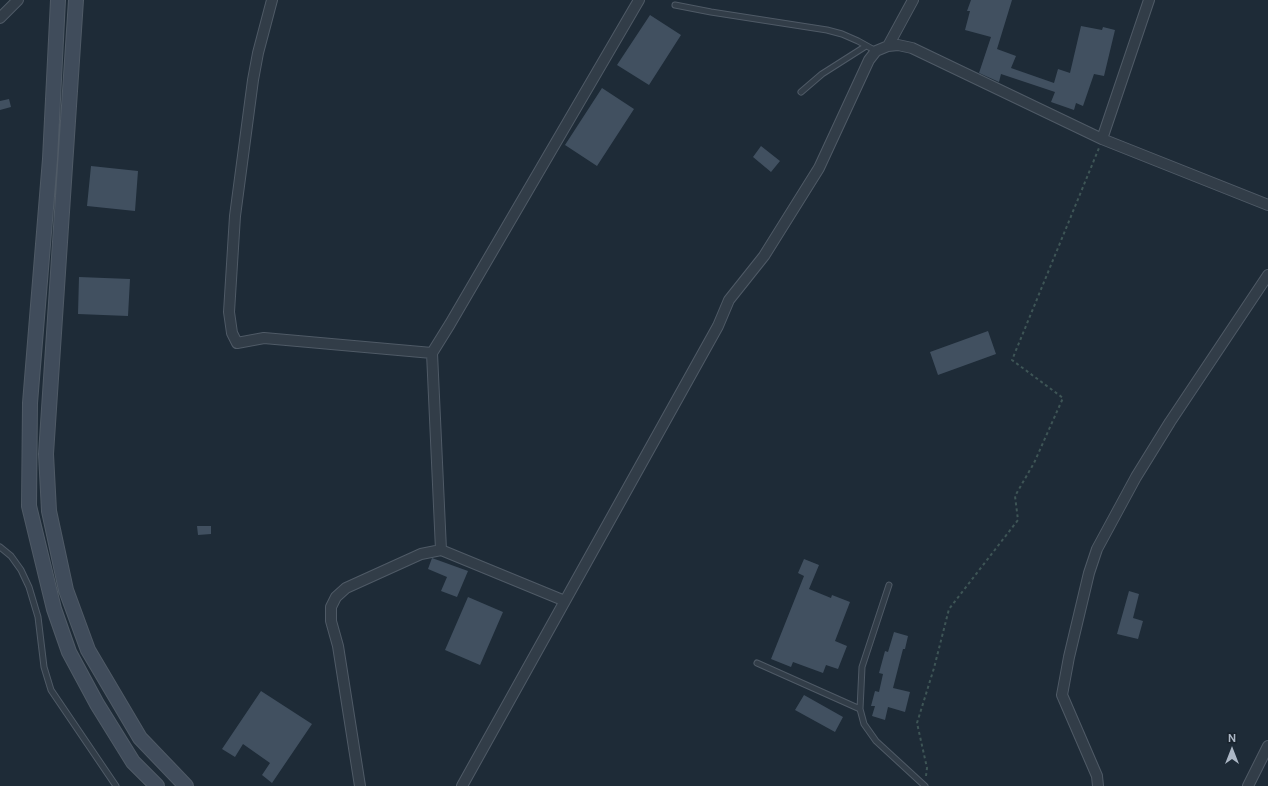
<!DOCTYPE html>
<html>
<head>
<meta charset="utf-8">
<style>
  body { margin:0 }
  #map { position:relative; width:1268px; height:786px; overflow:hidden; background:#1e2b37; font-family:"DM Sans",sans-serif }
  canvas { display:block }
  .north { position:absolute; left:1212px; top:730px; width:40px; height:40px; -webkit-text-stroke:3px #18222c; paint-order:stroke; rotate:0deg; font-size:11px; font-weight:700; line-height:16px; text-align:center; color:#acb7c5 }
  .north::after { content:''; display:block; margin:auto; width:14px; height:18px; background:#acb7c5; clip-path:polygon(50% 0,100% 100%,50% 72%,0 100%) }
</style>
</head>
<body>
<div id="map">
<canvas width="1268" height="786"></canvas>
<div class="north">N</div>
</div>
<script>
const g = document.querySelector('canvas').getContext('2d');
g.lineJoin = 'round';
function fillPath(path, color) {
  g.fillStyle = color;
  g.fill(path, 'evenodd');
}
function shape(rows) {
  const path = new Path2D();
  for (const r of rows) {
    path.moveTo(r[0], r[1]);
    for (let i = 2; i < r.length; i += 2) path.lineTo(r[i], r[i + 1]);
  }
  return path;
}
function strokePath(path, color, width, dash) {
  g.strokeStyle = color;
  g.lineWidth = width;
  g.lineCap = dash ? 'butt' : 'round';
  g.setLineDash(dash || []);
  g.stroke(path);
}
const building = shape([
  [971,0,1012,0,997,49,1016,56,1011,68,1054,83,1058,69,1070,73,1081,26,1102,30,1103,27,1115,30,1104,76,1094,74,1083,106,1076,103,1074,110,1051,102,1055,92,1001,74,999,82,979,73,991,37,965,30,970,11,967,11],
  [650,15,681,35,649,85,617,65],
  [602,88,634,109,597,166,565,145],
  [9,99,11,107,0,110,0,101],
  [761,146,780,161,771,172,753,157],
  [91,166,138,171,135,211,87,206],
  [79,277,130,279,128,316,78,314],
  [988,331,996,354,938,375,930,352],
  [197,526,211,526,211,534,198,535],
  [432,558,468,571,457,597,441,591,447,577,428,569],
  [804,559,819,565,809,589,831,598,832,595,850,602,835,641,847,646,838,669,826,665,823,673,793,662,791,667,771,659,804,576,798,573],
  [1129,591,1139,594,1133,618,1143,621,1138,639,1117,634],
  [468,597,503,612,480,665,445,650],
  [894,632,908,636,905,649,903,649,893,688,910,692,905,712,888,707,885,720,872,716,875,706,871,706,875,691,879,692,883,674,879,673,885,651,888,652],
  [261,691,312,724,272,783,262,775,270,763,243,744,235,757,222,749],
  [804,695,843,717,835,732,795,710]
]);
const path = shape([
  [926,776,927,768,917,723,934,668,949,609,1018,520,1015,496,1034,463,1063,398,1012,360,1099,148]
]);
const service = shape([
  [675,5,711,12,827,30,842,34,858,41,876,51],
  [801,92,822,74,866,46],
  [0,547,11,556,21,570,29,587,38,617,44,667,51,690,116,786],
  [889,585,862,667,860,709,864,724,876,741,925,786],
  [757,663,860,709]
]);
const minor = shape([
  [272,0,258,53,253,80,235,216,229,312,232,333,237,343,264,338,432,353],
  [1149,0,1102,139,1268,205],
  [0,18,18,0],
  [888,46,913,0],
  [441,550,432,353,450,324,639,0],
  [360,786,338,646,331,621,331,607,336,597,346,588,421,554,441,550,565,601],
  [462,786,718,326,729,300,764,256,819,168,869,60,876,51,888,46,898,45,912,48,1102,139],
  [1098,786,1097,776,1062,695,1069,657,1089,573,1097,549,1136,477,1170,422,1268,275],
  [1248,786,1268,746]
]);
const secondary = shape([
  [58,0,50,159,30,403,29,506,54,609,69,652,97,704,133,762,157,786],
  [76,0,46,454,49,511,66,590,88,650,140,738,186,786]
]);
fillPath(building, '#415060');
strokePath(service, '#4f5a66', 7);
strokePath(minor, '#4f5a66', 12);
strokePath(secondary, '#4f5a66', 16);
strokePath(path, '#3e5556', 2, [3, 3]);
strokePath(service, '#323d48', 5);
strokePath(minor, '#323d48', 10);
strokePath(secondary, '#404c5b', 14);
</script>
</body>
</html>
